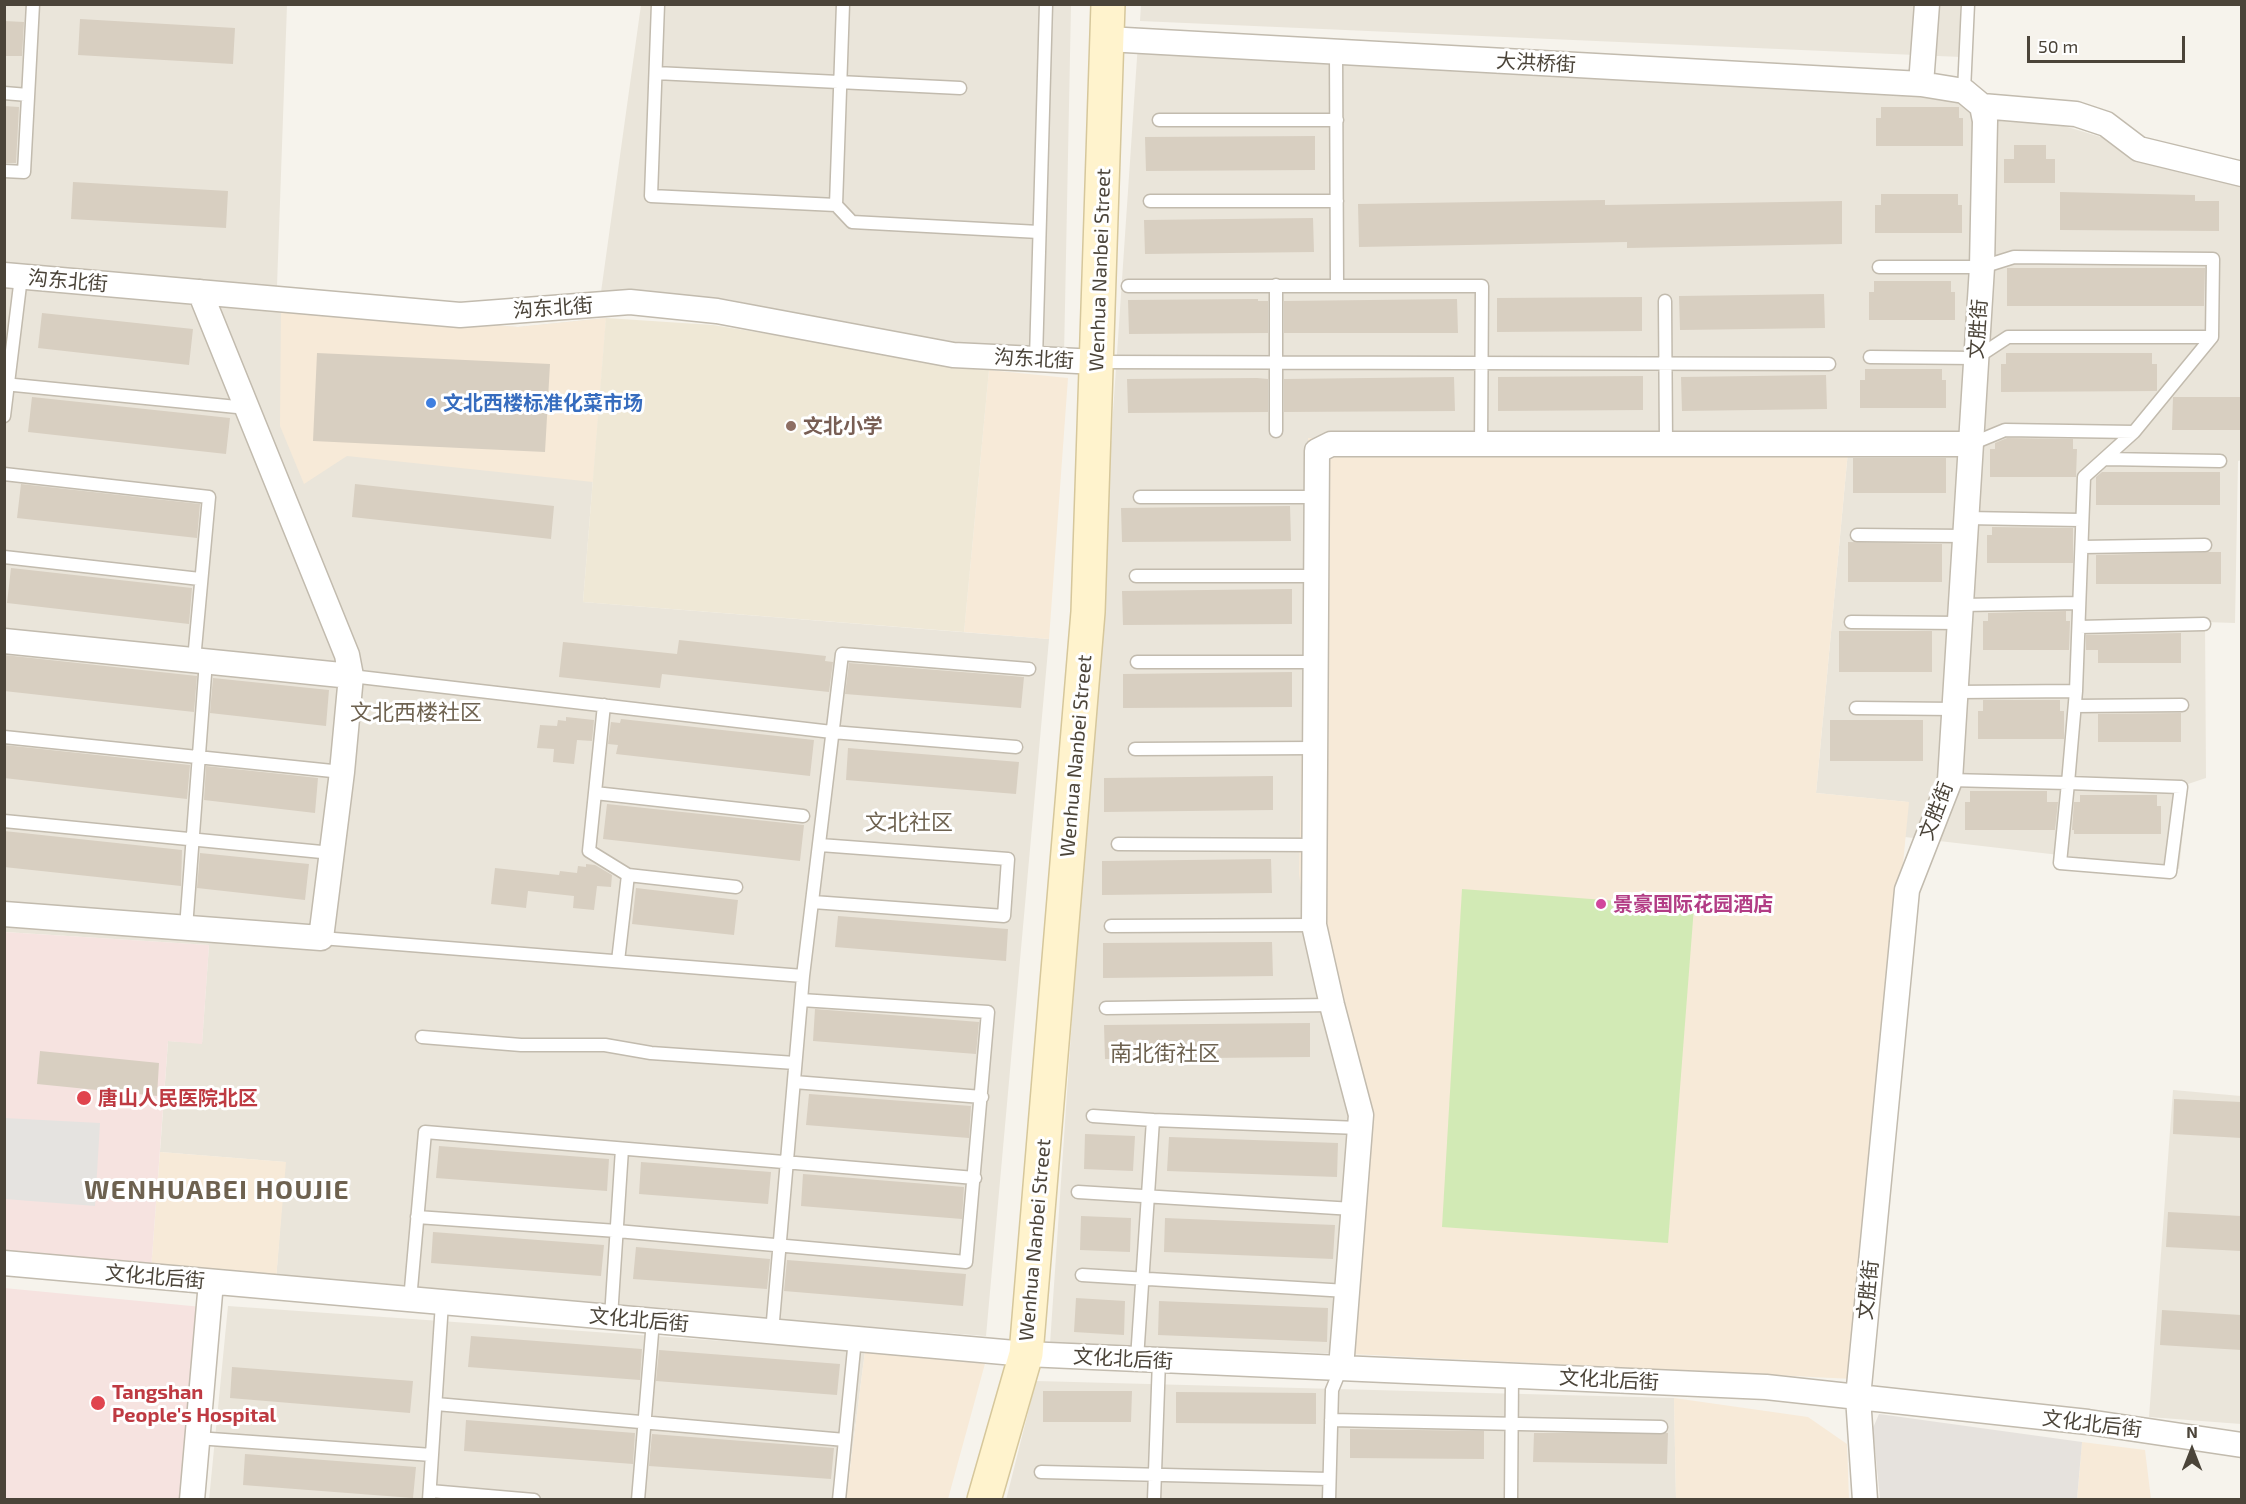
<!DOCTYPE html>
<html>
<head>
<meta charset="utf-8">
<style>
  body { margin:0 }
  #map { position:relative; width:2246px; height:1504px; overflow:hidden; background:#f6f3ec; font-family:"Exo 2",sans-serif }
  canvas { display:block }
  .frame { position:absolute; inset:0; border:6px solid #4b4439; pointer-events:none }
  .north { position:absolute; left:2162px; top:1420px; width:60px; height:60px; -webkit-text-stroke:4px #fff; paint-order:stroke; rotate:0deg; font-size:16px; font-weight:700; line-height:24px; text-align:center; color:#4b4439 }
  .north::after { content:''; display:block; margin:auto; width:21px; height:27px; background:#4b4439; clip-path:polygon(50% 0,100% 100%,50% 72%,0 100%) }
  .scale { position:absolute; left:2027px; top:36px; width:158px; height:27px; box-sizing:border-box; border:3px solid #4b4439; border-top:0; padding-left:8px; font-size:18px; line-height:21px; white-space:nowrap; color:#4b4439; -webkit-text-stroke:4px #fff; paint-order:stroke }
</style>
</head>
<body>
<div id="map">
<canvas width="2246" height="1504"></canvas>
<div class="frame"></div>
<div class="north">N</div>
<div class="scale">50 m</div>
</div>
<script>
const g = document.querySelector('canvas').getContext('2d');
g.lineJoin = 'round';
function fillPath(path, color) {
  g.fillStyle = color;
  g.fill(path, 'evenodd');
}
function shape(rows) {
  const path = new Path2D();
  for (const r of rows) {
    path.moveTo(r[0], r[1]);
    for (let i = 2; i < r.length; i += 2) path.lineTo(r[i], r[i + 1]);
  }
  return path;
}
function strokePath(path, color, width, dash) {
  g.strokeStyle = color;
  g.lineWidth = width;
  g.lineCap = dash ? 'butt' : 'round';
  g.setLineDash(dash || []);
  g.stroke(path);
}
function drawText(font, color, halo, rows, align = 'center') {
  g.font = font + ' "Exo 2","Noto Sans SC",sans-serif';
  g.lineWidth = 6;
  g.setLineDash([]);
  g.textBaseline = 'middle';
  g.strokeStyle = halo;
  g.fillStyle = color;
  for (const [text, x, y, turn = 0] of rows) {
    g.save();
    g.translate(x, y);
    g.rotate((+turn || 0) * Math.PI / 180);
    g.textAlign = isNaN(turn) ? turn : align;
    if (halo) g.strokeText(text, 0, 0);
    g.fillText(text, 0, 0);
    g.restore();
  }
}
const residential = shape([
  [1141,4,1960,4,1961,57,1140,21],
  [4,5,287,5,277,286,5,265],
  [641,5,1071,5,1064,356,890,336,727,299,601,292],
  [1138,43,1878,78,1984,102,2241,179,2242,460,2238,461,2235,623,2205,622,2206,778,2188,784,2179,869,1905,837,1908,802,1816,793,1849,440,1356,1118,1351,1354,1050,1344],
  [4,288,518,327,606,318,583,602,1049,639,986,1336,276,1280,285,1162,160,1152,168,1041,202,1043,209,945,5,932],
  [2173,1090,2241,1096,2241,1424,2149,1417],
  [228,1306,865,1351,846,1499,209,1500],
  [1036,1381,1674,1398,1676,1499,1006,1500]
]);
const commercial = shape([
  [281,309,518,327,606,318,593,482,347,456,304,484,280,426],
  [989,370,1068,378,1049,639,964,632],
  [1308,438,1849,440,1816,793,1909,802,1853,1379,1351,1354,1356,1118,1308,934,1299,874],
  [160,1152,286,1162,276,1280,151,1270],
  [865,1351,986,1360,948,1499,846,1500],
  [1674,1398,1808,1417,1847,1444,1849,1499,1676,1499],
  [2082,1442,2145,1450,2151,1499,2077,1500]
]);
const industrial = shape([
  [1879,1414,2082,1442,2077,1499,1880,1499,1873,1428]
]);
const education = shape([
  [606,318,713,325,989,370,964,632,583,602]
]);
const medical = shape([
  [4,932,209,945,202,1044,168,1041,151,1270,5,1256],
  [4,1288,202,1307,181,1499,5,1499]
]);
const green = shape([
  [1462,889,1694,907,1668,1243,1442,1227]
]);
const parking = shape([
  [4,1118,100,1123,95,1206,5,1199]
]);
const building = shape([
  [80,19,235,28,233,64,78,55],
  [4,21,24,22,22,56,4,56],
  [4,106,19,107,16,163,4,163],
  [1881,107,1959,107,1959,118,1963,118,1963,146,1876,146,1876,118,1881,118],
  [1315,136,1315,170,1146,171,1145,137],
  [2014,145,2046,145,2046,159,2055,159,2055,183,2004,183,2004,159,2014,159],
  [73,182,228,191,226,228,71,219],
  [2060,192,2195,195,2195,201,2219,201,2219,231,2060,230],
  [1881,194,1958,194,1958,205,1962,205,1962,233,1875,233,1875,205,1881,205],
  [1605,200,1605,205,1842,201,1842,244,1627,248,1627,242,1359,247,1358,204],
  [1313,218,1314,252,1145,254,1144,220],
  [2007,268,2205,268,2204,306,2007,306],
  [1874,281,1951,281,1951,292,1955,292,1955,320,1869,320,1869,292,1874,292],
  [1824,294,1825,328,1680,330,1679,296],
  [1642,297,1642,331,1497,332,1497,298],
  [1258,299,1258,301,1268,301,1268,333,1129,334,1128,300],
  [1457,299,1458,333,1284,333,1284,301],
  [42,313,193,329,189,365,38,348],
  [317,353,550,364,545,452,313,441],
  [2006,353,2152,353,2152,364,2157,364,2157,391,2001,392,2001,364,2006,364],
  [1865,369,1942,369,1942,380,1946,380,1946,408,1860,408,1860,380,1865,380],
  [1826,375,1827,409,1682,411,1681,377],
  [1643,376,1643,410,1498,411,1498,377],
  [1454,377,1455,411,1284,412,1284,379],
  [1257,378,1268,379,1268,412,1128,413,1127,379],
  [32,397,230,418,226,454,28,432],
  [2173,397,2241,397,2241,430,2172,430],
  [2007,438,2073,439,2073,449,2077,449,2076,477,1990,477,1990,449,1995,449,1995,443],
  [1853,458,1946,458,1946,493,1853,493],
  [2102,472,2220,472,2220,505,2096,505,2096,477],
  [21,484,200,504,197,538,17,518],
  [355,484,554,506,551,539,352,517],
  [1290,506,1291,541,1122,542,1121,508],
  [1992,527,2073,528,2073,563,1987,563,1987,535,1992,535],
  [1848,542,1942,544,1942,582,1848,582],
  [2210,552,2221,552,2221,584,2096,584,2096,555],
  [11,568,192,588,189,624,7,603],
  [1292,589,1292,624,1123,625,1122,591],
  [2066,611,2066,621,2070,621,2069,650,1983,650,1983,621,1988,621,1988,613],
  [1839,631,1932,631,1932,672,1839,672],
  [2181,633,2181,663,2098,663,2098,650,2086,650,2086,635],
  [679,640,826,656,825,661,833,662,829,692,662,674,660,688,559,677,563,642,677,654],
  [4,655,197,676,194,712,4,691],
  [849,663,1024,677,1021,708,845,694],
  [1292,672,1292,707,1123,708,1123,674],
  [213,678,329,690,326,726,210,713],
  [1983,700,2060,700,2060,711,2064,711,2064,739,1978,739,1978,711,1983,711],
  [2181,713,2181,742,2098,742,2098,714],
  [566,717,594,720,592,741,577,740,574,764,553,762,554,749,537,748,540,725,557,726,558,720,566,721],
  [621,719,814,740,810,776,616,754,618,745,608,744,611,722,620,723],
  [1830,720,1923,720,1923,761,1830,761],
  [4,745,190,765,187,799,4,778],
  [848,748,1019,762,1016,794,846,780],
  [206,766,318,778,315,813,204,800],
  [1273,776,1273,810,1104,812,1104,778],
  [1970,791,2047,791,2047,802,2058,802,2055,830,1965,830,1965,802,1970,802],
  [2080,795,2157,795,2157,806,2161,806,2161,834,2074,834,2074,830,2072,830,2074,802,2080,802],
  [607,804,804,825,800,861,603,839],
  [4,831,182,850,181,886,4,867],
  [200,853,309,864,305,900,197,888],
  [1271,859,1272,893,1102,895,1102,861],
  [586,864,595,865,612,875,611,887,597,886,594,910,573,908,574,896,528,891,526,908,491,904,495,868,559,875,560,871,577,873,578,866,586,867],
  [636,888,738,900,734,935,632,924],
  [838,916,1008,929,1006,961,835,947],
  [1272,942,1273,976,1103,978,1103,943],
  [815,1009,979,1022,976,1054,813,1041],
  [1310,1023,1310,1057,1105,1059,1104,1025],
  [40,1051,159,1063,157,1096,37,1084],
  [809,1094,971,1106,969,1138,806,1125],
  [2174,1099,2241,1102,2241,1138,2173,1134],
  [1085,1134,1135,1136,1133,1171,1084,1169],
  [1169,1137,1338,1143,1337,1177,1167,1171],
  [439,1146,609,1159,607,1191,436,1178],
  [641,1162,771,1172,768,1204,639,1194],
  [803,1174,964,1187,962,1219,801,1206],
  [2168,1212,2241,1216,2241,1251,2166,1247],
  [1081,1216,1131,1218,1130,1252,1080,1250],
  [1165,1218,1335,1225,1333,1259,1164,1252],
  [433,1232,604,1245,601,1276,431,1263],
  [636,1247,770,1259,767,1289,633,1279],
  [787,1260,966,1274,963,1306,784,1291],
  [1076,1298,1125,1301,1124,1335,1074,1332],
  [1159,1301,1328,1308,1327,1342,1158,1335],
  [2162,1310,2241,1315,2241,1350,2160,1345],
  [471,1336,642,1349,640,1380,468,1367],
  [659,1350,840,1364,837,1395,656,1381],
  [232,1367,413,1381,410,1413,230,1398],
  [1043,1391,1132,1391,1131,1422,1043,1422],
  [1176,1392,1316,1393,1316,1424,1176,1423],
  [466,1420,635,1433,633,1464,464,1451],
  [1350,1429,1484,1431,1484,1459,1350,1458],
  [1534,1433,1668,1433,1667,1464,1533,1462],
  [652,1434,834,1448,831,1479,649,1466],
  [245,1454,416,1467,413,1498,243,1485]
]);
const lane = shape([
  [658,4,651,196,836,205,852,222,1039,232],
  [1336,52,1337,286],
  [656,73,960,88],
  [1964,91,1968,4],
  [4,93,28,95],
  [1159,120,1337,120],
  [4,171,24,172,33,4],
  [1150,201,1337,201],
  [836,205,843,4],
  [1879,267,1982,267,2014,257,2213,259,2212,337,2134,432,2084,477,2076,691,2068,783,2060,863,2170,872,2181,787,2068,783,1950,780],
  [1276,285,1276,431],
  [1128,286,1482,286,1481,444],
  [1665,301,1666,444],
  [1870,357,1976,358,2008,337,2212,337],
  [1036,359,1046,4],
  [1099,362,1829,364],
  [4,384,247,408],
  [4,416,21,277],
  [1971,444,2005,430,2134,432],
  [2106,459,2220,461],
  [4,474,209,497,194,660],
  [1140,497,1316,497],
  [1966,518,2081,520],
  [1857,535,1965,536],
  [2082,547,2205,545],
  [4,557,200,579],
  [1136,576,1316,576],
  [1961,605,2079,603],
  [1851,622,1960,623],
  [2079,627,2204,624],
  [1137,662,1315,662],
  [351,676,832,732,1016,747],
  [1956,692,2076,691],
  [604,705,589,851,628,875],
  [2075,706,2182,705],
  [1856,708,1955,709],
  [4,737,342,772],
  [1135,749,1315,748],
  [595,793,803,816],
  [4,821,332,853],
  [1118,844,1314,845],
  [813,902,1004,916,1008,859,820,845],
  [1111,926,1314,925],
  [186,928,206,661],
  [321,938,803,976],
  [618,961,628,875,736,887],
  [1106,1008,1332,1005],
  [422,1037,521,1045,605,1045,651,1053,795,1063],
  [794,1082,982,1097],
  [1093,1116,1153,1120],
  [1078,1192,1353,1209],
  [417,1217,617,1231,966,1262,988,1012,801,1000,803,976,842,654,1029,669],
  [1082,1275,1347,1291],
  [410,1300,425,1132,975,1178],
  [611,1317,622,1149],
  [772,1332,801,1000],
  [1137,1359,1153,1120,1359,1128],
  [436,1404,845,1440],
  [1331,1420,1661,1427],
  [197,1438,432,1455],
  [1041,1472,1329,1479],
  [430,1491,534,1500],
  [429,1500,442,1303],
  [638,1500,653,1321],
  [839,1500,855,1339],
  [1154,1500,1159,1360],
  [1329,1500,1332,1390,1341,1368],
  [1511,1500,1512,1376]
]);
const street = shape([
  [1107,39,1921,84,1964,91,1982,106,1985,121,1982,267,1950,780,1907,890,1858,1397,1865,1500],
  [1921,84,1927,4],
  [1982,106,2076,114,2106,124,2139,149,2242,174],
  [4,275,460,315,630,302,717,311,953,355,1098,362],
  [4,641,351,676],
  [4,914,321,938,342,772,351,676,347,655,200,292],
  [4,1263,1026,1354,1766,1387,2088,1422,2242,1445],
  [1341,1368,1361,1115,1332,1005,1314,925,1317,451,1331,444,1971,444],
  [192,1500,211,1282]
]);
const secondary = shape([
  [984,1500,1026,1354,1088,612,1108,4]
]);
const markers = [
  [431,403,6,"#3f7fe0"],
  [791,426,6,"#8d6e63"],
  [1601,904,6,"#d1479c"],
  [84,1098,8,"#e0444e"],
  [98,1403,8,"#e0444e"]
];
const streetNames = [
  ["大洪桥街",1536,63,3],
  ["Wenhua Nanbei Street",1100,270,-88],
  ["沟东北街",68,281,5],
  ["沟东北街",553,308,-4],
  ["文胜街",1978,329,-86],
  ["沟东北街",1034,359,3],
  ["Wenhua Nanbei Street",1076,756,-85],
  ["文胜街",1936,811,-69],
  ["Wenhua Nanbei Street",1035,1240,-85],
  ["文化北后街",155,1277,5],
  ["文胜街",1868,1290,-84],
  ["文化北后街",639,1320,5],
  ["文化北后街",1123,1359,3],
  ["文化北后街",1609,1380,3],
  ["文化北后街",2092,1424,7]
];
const shopNames = [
  ["文北西楼标准化菜市场",443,403]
];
const educationNames = [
  ["文北小学",803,426]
];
const hotelNames = [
  ["景豪国际花园酒店",1613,904]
];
const healthNames = [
  ["唐山人民医院北区",98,1098],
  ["Tangshan",112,1392],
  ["People's Hospital",112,1415]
];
const quarterNames = [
  ["文北西楼社区",416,713],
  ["文北社区",909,823],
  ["南北街社区",1165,1054]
];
const districtNames = [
  ["WENHUABEI HOUJIE",217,1190]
];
fillPath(residential, '#eae5da');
fillPath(commercial, '#f7ead8');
fillPath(industrial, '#e6e2dd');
fillPath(education, '#efe8d6');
fillPath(medical, '#f6e3e0');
fillPath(green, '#d2eab5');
fillPath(parking, '#e5e3e0');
fillPath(building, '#d8cfc1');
strokePath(lane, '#c2bbae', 15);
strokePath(street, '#c2bbae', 27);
strokePath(secondary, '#d6c79b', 36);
strokePath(lane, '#fff', 12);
strokePath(street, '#fff', 24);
strokePath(secondary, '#fff3cd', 33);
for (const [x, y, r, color] of markers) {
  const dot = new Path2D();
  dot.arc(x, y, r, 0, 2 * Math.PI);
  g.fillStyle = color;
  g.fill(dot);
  strokePath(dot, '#fff', 2);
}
drawText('20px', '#4b4439', '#fff', streetNames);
drawText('bold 20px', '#366cbe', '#fff', shopNames, 'left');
drawText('bold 20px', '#785e54', '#fff', educationNames, 'left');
drawText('bold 20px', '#b23c85', '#fff', hotelNames, 'left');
drawText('bold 20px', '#be3a42', '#fff', healthNames, 'left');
drawText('22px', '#6e6250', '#fff', quarterNames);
g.letterSpacing = '1.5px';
drawText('bold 26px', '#6e6250', '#fff', districtNames);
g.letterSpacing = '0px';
</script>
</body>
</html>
